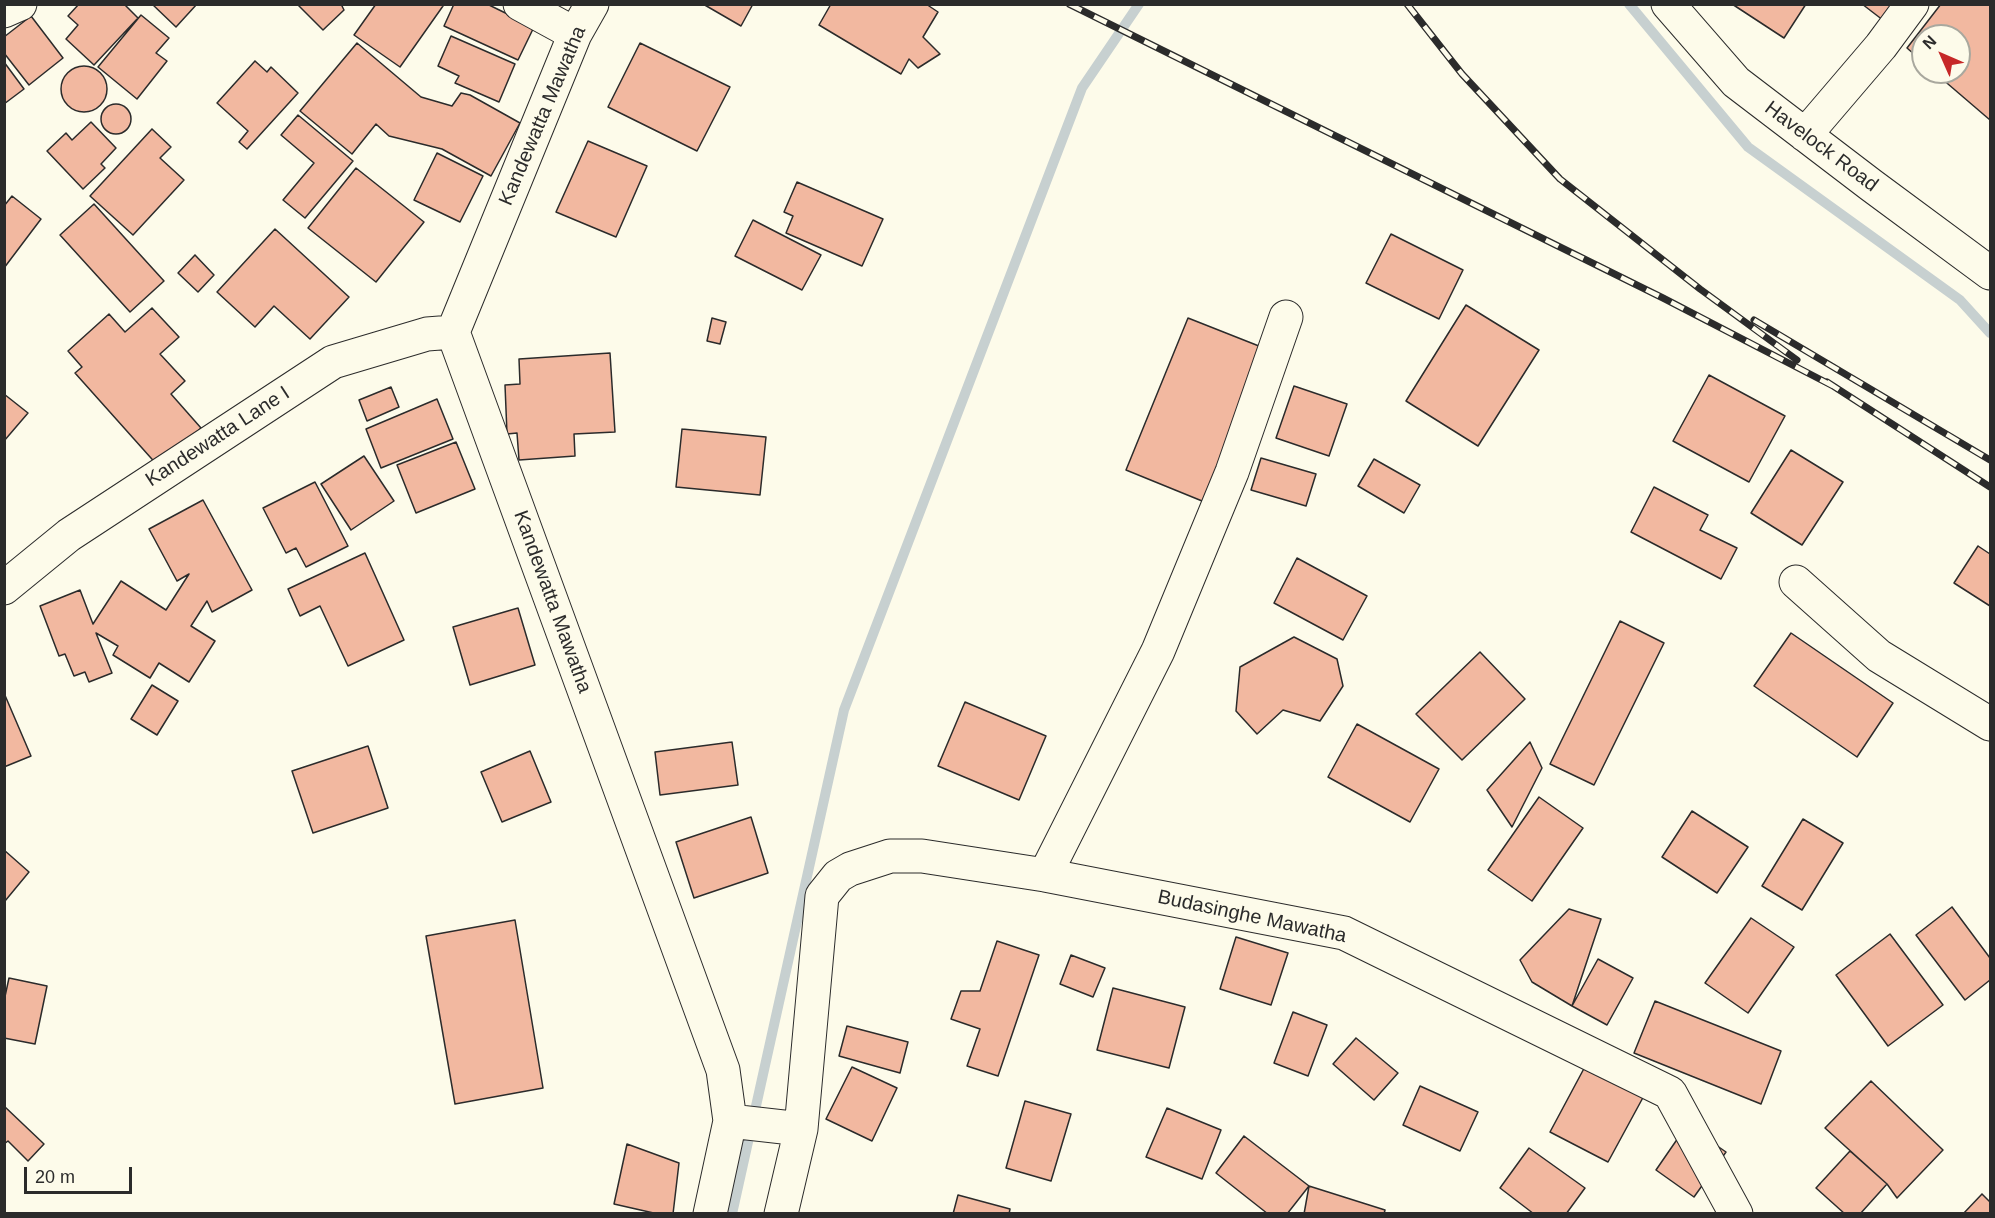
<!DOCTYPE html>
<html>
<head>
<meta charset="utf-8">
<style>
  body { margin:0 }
  #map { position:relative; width:1995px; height:1218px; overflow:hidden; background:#fdfbea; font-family:Arial,sans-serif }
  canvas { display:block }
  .frame { position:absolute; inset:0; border:6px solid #2b2b2b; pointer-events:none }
  .north { position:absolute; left:1911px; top:24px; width:60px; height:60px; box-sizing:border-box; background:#fdfbea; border:2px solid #a9a89e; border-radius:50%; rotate:315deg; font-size:16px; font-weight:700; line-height:24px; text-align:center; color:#2b2b2b }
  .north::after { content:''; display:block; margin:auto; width:21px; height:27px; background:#c62828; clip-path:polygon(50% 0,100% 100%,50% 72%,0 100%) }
  .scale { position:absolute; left:24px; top:1167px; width:108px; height:27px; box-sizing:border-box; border:3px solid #2b2b2b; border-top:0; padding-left:8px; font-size:18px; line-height:21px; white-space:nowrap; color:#2b2b2b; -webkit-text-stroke:4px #fdfbea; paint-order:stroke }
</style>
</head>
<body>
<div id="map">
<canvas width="1995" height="1218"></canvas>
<div class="frame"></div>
<div class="north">N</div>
<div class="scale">20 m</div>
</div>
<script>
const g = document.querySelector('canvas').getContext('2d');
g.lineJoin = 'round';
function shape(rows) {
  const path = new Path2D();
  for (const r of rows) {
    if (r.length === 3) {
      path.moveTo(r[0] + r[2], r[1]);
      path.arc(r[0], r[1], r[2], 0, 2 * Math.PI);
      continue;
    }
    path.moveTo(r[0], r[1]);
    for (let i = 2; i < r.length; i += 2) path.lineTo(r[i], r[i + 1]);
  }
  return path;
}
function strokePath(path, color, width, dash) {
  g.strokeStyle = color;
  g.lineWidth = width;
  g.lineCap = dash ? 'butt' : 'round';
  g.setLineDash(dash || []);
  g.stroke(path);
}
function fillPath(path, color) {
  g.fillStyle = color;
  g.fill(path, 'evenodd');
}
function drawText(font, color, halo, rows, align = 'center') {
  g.font = font + ' Arial,sans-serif';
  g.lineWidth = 4.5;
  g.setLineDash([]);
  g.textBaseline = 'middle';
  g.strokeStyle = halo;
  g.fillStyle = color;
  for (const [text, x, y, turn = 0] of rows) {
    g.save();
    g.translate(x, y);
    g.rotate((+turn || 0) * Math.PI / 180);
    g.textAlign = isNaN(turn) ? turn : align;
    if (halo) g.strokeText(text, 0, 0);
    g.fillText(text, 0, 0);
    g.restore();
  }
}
const stream = shape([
  [1629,4,1748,147,1960,300,1990,333],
  [732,1214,844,710,1082,88,1139,4]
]);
const building = shape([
  [79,4,124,4,138,18,94,65,66,39,78,25,68,16,79,4],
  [152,4,197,4,176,27,152,4],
  [341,4,344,10,323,30,298,5,341,4],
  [376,4,441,4,443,6,400,67,354,35,376,4],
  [454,4,487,4,534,27,518,60,444,26,454,4],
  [703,4,753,4,741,26,703,4],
  [831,4,926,4,938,12,923,37,940,54,918,68,909,59,901,74,819,25,831,4],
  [1732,4,1806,4,1784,38,1732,4],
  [1862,4,1903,4,1888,24,1862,4],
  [1941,4,1990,4,1990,120,1934,72,1959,72,1959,36,1923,36,1923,62,1907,48,1941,4],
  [141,15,169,38,156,53,167,61,137,99,98,67,141,15],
  [31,16,63,58,29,85,4,53,4,37,31,16],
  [451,36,515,64,499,102,455,83,459,76,438,66,451,36],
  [357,43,421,97,452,106,461,93,470,95,520,123,491,176,442,149,389,136,376,124,352,154,300,111,357,43],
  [640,43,730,87,697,151,608,107,640,43],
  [255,61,267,72,271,67,298,93,247,149,239,142,248,131,217,103,255,61],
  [4,62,24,89,4,104,4,62],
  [84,89,23],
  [116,119,15],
  [298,115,353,161,305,218,283,200,314,163,281,135,298,115],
  [91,122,116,148,101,164,105,168,83,189,47,151,66,133,72,140,91,122],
  [152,129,171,147,160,158,184,180,133,235,90,196,152,129],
  [588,141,647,166,616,237,556,212,588,141],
  [437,153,483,176,460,222,414,200,437,153],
  [356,168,424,222,376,282,308,228,356,168],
  [797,182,883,219,862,266,786,233,793,216,784,212,797,182],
  [12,196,41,219,4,268,4,206,12,196],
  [94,204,164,281,130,312,60,235,94,204],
  [753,220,821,255,802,290,735,256,753,220],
  [275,229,349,297,310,339,274,306,255,327,217,292,275,229],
  [1391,234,1463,270,1439,319,1366,283,1391,234],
  [195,255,214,275,198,292,178,273,195,255],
  [1466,305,1539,350,1478,446,1406,401,1466,305],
  [152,308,179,337,160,354,185,381,171,394,201,428,159,467,75,373,82,367,68,351,109,314,125,332,152,308],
  [712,318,726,322,720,344,707,341,712,318],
  [1188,318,1269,350,1207,503,1126,470,1188,318],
  [610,353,615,432,574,434,575,456,519,460,517,433,507,434,505,385,520,384,519,359,610,353],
  [1709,375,1785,416,1749,482,1673,441,1709,375],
  [1294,386,1347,404,1329,456,1276,438,1294,386],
  [391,387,399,407,367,421,359,400,391,387],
  [4,394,28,413,4,441,4,394],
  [437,399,453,439,381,468,366,429,437,399],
  [682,429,766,437,760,495,676,487,682,429],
  [456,442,475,489,416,513,397,465,456,442],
  [1791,450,1843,482,1802,545,1751,513,1791,450],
  [364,456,394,501,351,530,321,484,364,456],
  [1261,458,1316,474,1306,506,1251,490,1261,458],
  [1374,459,1420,485,1404,513,1358,486,1374,459],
  [315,482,348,546,306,567,296,548,286,553,263,508,315,482],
  [1654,487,1708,515,1700,530,1737,548,1721,579,1631,532,1654,487],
  [203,500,252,590,212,612,207,601,191,626,215,641,189,682,159,663,150,678,113,655,118,646,96,633,112,673,89,682,85,672,74,676,65,654,59,656,40,606,80,590,93,624,121,581,166,610,189,574,177,581,149,529,203,500],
  [1978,546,1990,554,1990,606,1954,583,1978,546],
  [365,553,404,640,348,666,320,606,300,616,288,589,365,553],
  [1297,558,1367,596,1343,640,1274,603,1297,558],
  [518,608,535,665,470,685,453,627,518,608],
  [1620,621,1664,643,1594,785,1550,764,1620,621],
  [1791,633,1893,703,1857,757,1754,686,1791,633],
  [1294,637,1337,659,1343,686,1320,721,1283,710,1257,734,1236,711,1240,667,1294,637],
  [1480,652,1525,699,1462,760,1416,714,1480,652],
  [152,685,178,701,157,735,131,719,152,685],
  [4,693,31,756,4,767,4,693],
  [965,702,1046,736,1019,800,938,766,965,702],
  [1357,724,1439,769,1410,822,1328,777,1357,724],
  [732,742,738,785,660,795,655,752,732,742],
  [1530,742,1542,768,1512,827,1487,790,1530,742],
  [368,746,388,808,313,833,292,771,368,746],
  [530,751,551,802,502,822,481,772,530,751],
  [1539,797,1583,828,1532,901,1488,870,1539,797],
  [1692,811,1748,847,1717,893,1662,857,1692,811],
  [751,817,768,873,694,898,676,842,751,817],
  [1803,819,1843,843,1802,910,1762,886,1803,819],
  [4,850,29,872,5,901,4,900,4,850],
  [1952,907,1990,958,1990,980,1965,1000,1916,935,1952,907],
  [1569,909,1601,919,1572,1006,1532,982,1520,960,1569,909],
  [1751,918,1794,947,1748,1013,1705,983,1751,918],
  [515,920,543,1088,455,1104,426,936,515,920],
  [1890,934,1943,1005,1888,1046,1836,975,1890,934],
  [1236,937,1288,953,1271,1005,1220,989,1236,937],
  [997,941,1039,955,998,1076,967,1066,980,1029,951,1019,961,991,980,991,997,941],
  [1071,955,1105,968,1093,997,1060,984,1071,955],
  [1598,959,1633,978,1607,1025,1572,1006,1598,959],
  [9,978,47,986,35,1044,4,1038,4,1001,9,978],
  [1113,988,1185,1007,1169,1068,1097,1050,1113,988],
  [1655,1001,1781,1051,1761,1104,1634,1053,1655,1001],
  [1293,1012,1327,1025,1308,1076,1274,1063,1293,1012],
  [847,1026,908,1042,900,1073,839,1056,847,1026],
  [1356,1038,1398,1073,1374,1100,1333,1064,1356,1038],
  [1588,1061,1646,1092,1608,1162,1550,1132,1588,1061],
  [852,1067,897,1088,872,1141,826,1119,852,1067],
  [1871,1081,1943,1150,1897,1198,1887,1184,1825,1128,1871,1081],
  [1420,1086,1478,1112,1460,1151,1403,1125,1420,1086],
  [1025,1101,1071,1114,1051,1181,1006,1168,1025,1101],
  [4,1106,44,1144,28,1161,8,1141,4,1144,4,1106],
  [1167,1108,1221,1130,1202,1179,1146,1157,1167,1108],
  [1687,1125,1726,1152,1694,1197,1656,1170,1687,1125],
  [1244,1136,1309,1186,1287,1214,1268,1214,1216,1173,1244,1136],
  [627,1144,679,1163,673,1214,658,1214,614,1204,627,1144],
  [1529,1148,1585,1188,1566,1214,1534,1214,1500,1188,1529,1148],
  [1850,1151,1887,1184,1860,1214,1845,1214,1816,1188,1850,1151],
  [1309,1186,1385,1210,1384,1214,1304,1214,1309,1186],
  [1982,1194,1990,1202,1990,1214,1963,1214,1982,1194],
  [958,1195,1010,1209,1009,1214,953,1214,958,1195]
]);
const minor = shape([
  [520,4,575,34],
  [592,4,575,34,453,332,723,1070,730,1121,710,1214],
  [1668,4,1736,82,1871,185,1990,273],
  [4,11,20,4],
  [1805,135,1881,46,1912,4],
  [1796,582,1879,656,1990,724],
  [4,588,69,535,333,362,427,334,453,332],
  [1045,875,1158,651,1232,472,1286,317],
  [730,1121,801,1129],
  [781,1214,801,1129,822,896,838,876,850,869,890,856,922,856,1045,875,1344,933,1670,1093,1736,1214]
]);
const rail = shape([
  [1069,4,1663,298,1833,386],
  [1407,4,1462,74,1560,179,1700,289,1797,360],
  [1754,320,1990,460],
  [1827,382,1990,487]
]);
const streetNames = [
  ["Kandewatta Mawatha",543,116,-67],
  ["Havelock Road",1821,147,37],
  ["Kandewatta Lane I",218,437,-33],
  ["Kandewatta Mawatha",552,602,70],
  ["Budasinghe Mawatha",1252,917,12]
];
strokePath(stream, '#c7d0d0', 10);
fillPath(building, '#f2b8a0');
strokePath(building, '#2b2b2b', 1.5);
strokePath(minor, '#2b2b2b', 35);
strokePath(minor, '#fdfbea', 33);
strokePath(rail, '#2b2b2b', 7);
strokePath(rail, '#fdfbea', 4.5, [14]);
drawText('20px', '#2b2b2b', '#fdfbea', streetNames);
</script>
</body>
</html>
